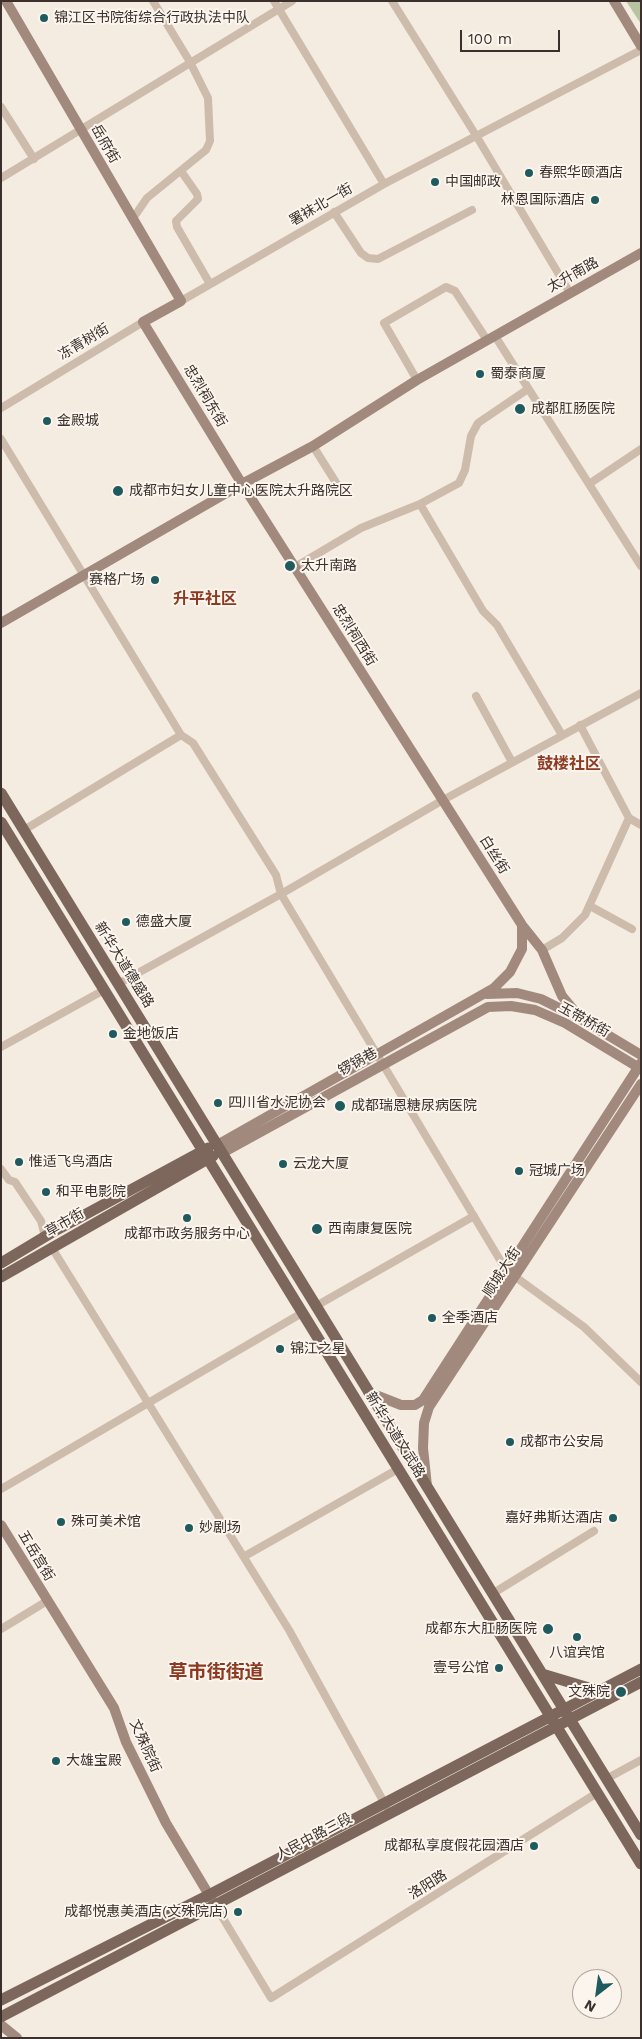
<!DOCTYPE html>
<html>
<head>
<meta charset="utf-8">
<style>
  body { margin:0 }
  #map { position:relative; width:642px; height:2039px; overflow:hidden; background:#f4ebe1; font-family:"Work Sans",sans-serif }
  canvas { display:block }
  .frame { position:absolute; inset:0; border:2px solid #3b302b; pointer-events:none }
  .north { position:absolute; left:572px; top:1969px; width:50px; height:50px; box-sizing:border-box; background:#fbf5ee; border:1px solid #aea6a0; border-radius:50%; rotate:210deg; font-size:14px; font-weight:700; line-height:20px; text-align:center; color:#3b302b }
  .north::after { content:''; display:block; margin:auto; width:18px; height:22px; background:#1f5a5e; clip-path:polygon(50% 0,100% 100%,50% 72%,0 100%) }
  .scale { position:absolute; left:460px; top:30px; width:100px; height:22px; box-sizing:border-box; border:2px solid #3b302b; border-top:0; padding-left:6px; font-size:15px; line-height:18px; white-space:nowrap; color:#3b302b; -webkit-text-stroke:4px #fbf5ee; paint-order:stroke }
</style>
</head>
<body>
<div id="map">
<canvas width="642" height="2039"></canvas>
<div class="frame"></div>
<div class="north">N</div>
<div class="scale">100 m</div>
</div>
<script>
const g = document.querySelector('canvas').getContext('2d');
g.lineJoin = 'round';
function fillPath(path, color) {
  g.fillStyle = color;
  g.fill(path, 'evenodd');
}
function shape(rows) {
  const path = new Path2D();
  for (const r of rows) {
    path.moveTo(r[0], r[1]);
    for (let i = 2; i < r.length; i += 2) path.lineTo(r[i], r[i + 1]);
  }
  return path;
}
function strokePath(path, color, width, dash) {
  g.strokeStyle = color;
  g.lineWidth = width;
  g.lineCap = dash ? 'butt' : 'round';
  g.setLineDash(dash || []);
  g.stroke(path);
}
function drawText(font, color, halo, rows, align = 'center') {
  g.font = font + ' "Work Sans","Noto Sans SC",sans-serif';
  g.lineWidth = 4;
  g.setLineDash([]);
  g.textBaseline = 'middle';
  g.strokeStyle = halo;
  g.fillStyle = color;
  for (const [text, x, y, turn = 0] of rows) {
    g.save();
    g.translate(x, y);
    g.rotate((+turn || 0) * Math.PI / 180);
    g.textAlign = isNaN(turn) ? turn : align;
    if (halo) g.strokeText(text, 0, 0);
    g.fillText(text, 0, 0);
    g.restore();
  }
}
const green = shape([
  [626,1,641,1,641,24]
]);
const street = shape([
  [274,1,384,184],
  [392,1,477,137,570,293],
  [1,107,34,159],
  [181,171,197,194,198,199,176,221,177,227,210,284],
  [1,178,292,1],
  [334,212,361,253,368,258,378,259,472,210],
  [136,214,147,198,206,150,210,141,208,98,190,62,153,1],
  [181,301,384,184,641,50],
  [495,336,641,566],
  [417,380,384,323,446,287,455,291,487,340],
  [1,408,143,322],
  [1,439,181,735,193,743,276,875,281,894,506,1270,584,1327,641,1382],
  [313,446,340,489],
  [589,484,641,449],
  [420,504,483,611,497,625,562,735],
  [295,567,361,528,420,504,459,483,465,470,471,436,478,423,528,389],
  [476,696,512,762],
  [629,818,641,825],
  [24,830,181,735],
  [590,906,632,929],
  [542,950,562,938,585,915,629,818,580,725],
  [118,984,281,894,443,800,641,693],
  [1,1047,104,990],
  [1,1169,9,1180,15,1182,41,1221,45,1236],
  [52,1248,289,1630,386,1806],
  [316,1306,474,1216],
  [1,1489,302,1313],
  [245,1556,398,1469],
  [492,1594,594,1531],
  [1,1629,47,1601],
  [606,1779,641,1760],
  [215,1905,271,1998,597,1793]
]);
const secondary = shape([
  [6,1,181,301,143,322,242,484,522,925,542,950,562,996,581,1019],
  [614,1,641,46],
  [1,623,242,484,313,446,417,380,641,253],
  [487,994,517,993,541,999,581,1019,641,1055],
  [217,1145,494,988,510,972,522,949,522,925],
  [222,1153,488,1007,511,1006,535,1010,565,1023,641,1069],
  [368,1392,401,1405,415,1405,423,1400,641,1063],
  [427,1486,423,1448,424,1423,429,1407,641,1084],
  [1,1525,114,1708,126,1742,166,1823,212,1900],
  [1,2025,17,2038]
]);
const primary = shape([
  [1,793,641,1835],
  [1,822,641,1864],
  [1,1263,51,1233,208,1148],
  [1,1277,213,1156],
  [542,1674,599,1691],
  [1,2000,209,1895,641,1669],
  [1,2017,641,1682]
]);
const markers = [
  [44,18,5,"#1f5a5e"],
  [529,173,5,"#1f5a5e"],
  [435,182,5,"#1f5a5e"],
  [595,200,5,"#1f5a5e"],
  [480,374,5,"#1f5a5e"],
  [520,409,6,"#1f5a5e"],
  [47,421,5,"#1f5a5e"],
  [118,491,6,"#1f5a5e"],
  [290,566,6,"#1f5a5e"],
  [155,580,5,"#1f5a5e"],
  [126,922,5,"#1f5a5e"],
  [113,1034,5,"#1f5a5e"],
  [218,1103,5,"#1f5a5e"],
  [340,1106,6,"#1f5a5e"],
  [19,1162,5,"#1f5a5e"],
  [283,1164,5,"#1f5a5e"],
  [519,1171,5,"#1f5a5e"],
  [46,1192,5,"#1f5a5e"],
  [187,1218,5,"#1f5a5e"],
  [317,1229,6,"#1f5a5e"],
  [432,1318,5,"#1f5a5e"],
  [280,1349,5,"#1f5a5e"],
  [510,1442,5,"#1f5a5e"],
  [613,1518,5,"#1f5a5e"],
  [61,1522,5,"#1f5a5e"],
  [189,1528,5,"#1f5a5e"],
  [548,1629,6,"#1f5a5e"],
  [577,1637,5,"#1f5a5e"],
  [499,1668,5,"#1f5a5e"],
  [621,1692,6,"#1f5a5e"],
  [56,1761,5,"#1f5a5e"],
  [534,1846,5,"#1f5a5e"],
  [238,1912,5,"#1f5a5e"]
];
const poiNames = [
  ["锦江区书院街综合行政执法中队",54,18],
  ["春熙华颐酒店",539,173],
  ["中国邮政",445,182],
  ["林恩国际酒店",585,200,"right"],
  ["蜀泰商厦",490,374],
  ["成都肛肠医院",531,409],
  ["金殿城",57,421],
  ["成都市妇女儿童中心医院太升路院区",129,491],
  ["太升南路",301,566],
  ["赛格广场",145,580,"right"],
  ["德盛大厦",136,922],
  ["金地饭店",123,1034],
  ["四川省水泥协会",228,1103],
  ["成都瑞恩糖尿病医院",351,1106],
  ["惟适飞鸟酒店",29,1162],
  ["云龙大厦",293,1164],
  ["冠城广场",529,1171],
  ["和平电影院",56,1192],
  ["西南康复医院",328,1229],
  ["成都市政务服务中心",187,1234,"center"],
  ["全季酒店",442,1318],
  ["锦江之星",290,1349],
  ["成都市公安局",520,1442],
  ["嘉好弗斯达酒店",603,1518,"right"],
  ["殊可美术馆",71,1522],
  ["妙剧场",199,1528],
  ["成都东大肛肠医院",537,1629,"right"],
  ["八谊宾馆",577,1653,"center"],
  ["壹号公馆",489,1668,"right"],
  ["文殊院",610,1692,"right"],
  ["大雄宝殿",66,1761],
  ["成都私享度假花园酒店",524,1846,"right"],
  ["成都悦惠美酒店(文殊院店)",228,1912,"right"]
];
const streetNames = [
  ["岳府街",105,144,60],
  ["署袜北一街",321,205,-30],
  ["太升南路",573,275,-29],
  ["冻青树街",84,342,-31],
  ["忠烈祠东街",205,396,59],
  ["忠烈祠西街",354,635,58],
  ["白丝街",494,855,58],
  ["新华大道德盛路",124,965,58],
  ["玉带桥街",584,1020,29],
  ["锣锅巷",358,1062,-29],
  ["草市街",65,1223,-30],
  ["顺城大街",502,1272,-57],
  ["新华大道文武路",395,1435,58],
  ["五岳宫街",36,1556,59],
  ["文殊院街",145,1746,66],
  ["人民中路三段",314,1837,-28],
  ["洛阳路",428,1885,-32]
];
const quarterNames = [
  ["升平社区",205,599],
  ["鼓楼社区",569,764]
];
const districtNames = [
  ["草市街街道",216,1672]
];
fillPath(green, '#b8c4a0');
strokePath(street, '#cdbbac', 8);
strokePath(secondary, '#a18a7d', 10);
strokePath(primary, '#7d675c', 11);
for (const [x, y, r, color] of markers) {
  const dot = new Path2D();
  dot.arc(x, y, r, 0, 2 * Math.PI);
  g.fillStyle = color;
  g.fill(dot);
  strokePath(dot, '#fbf5ee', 2);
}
drawText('14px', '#3b302b', '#fbf5ee', poiNames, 'left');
drawText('14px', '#3b302b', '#fbf5ee', streetNames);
drawText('bold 16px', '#8c3b22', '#fbf5ee', quarterNames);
drawText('bold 19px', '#8c3b22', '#fbf5ee', districtNames);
</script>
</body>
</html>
